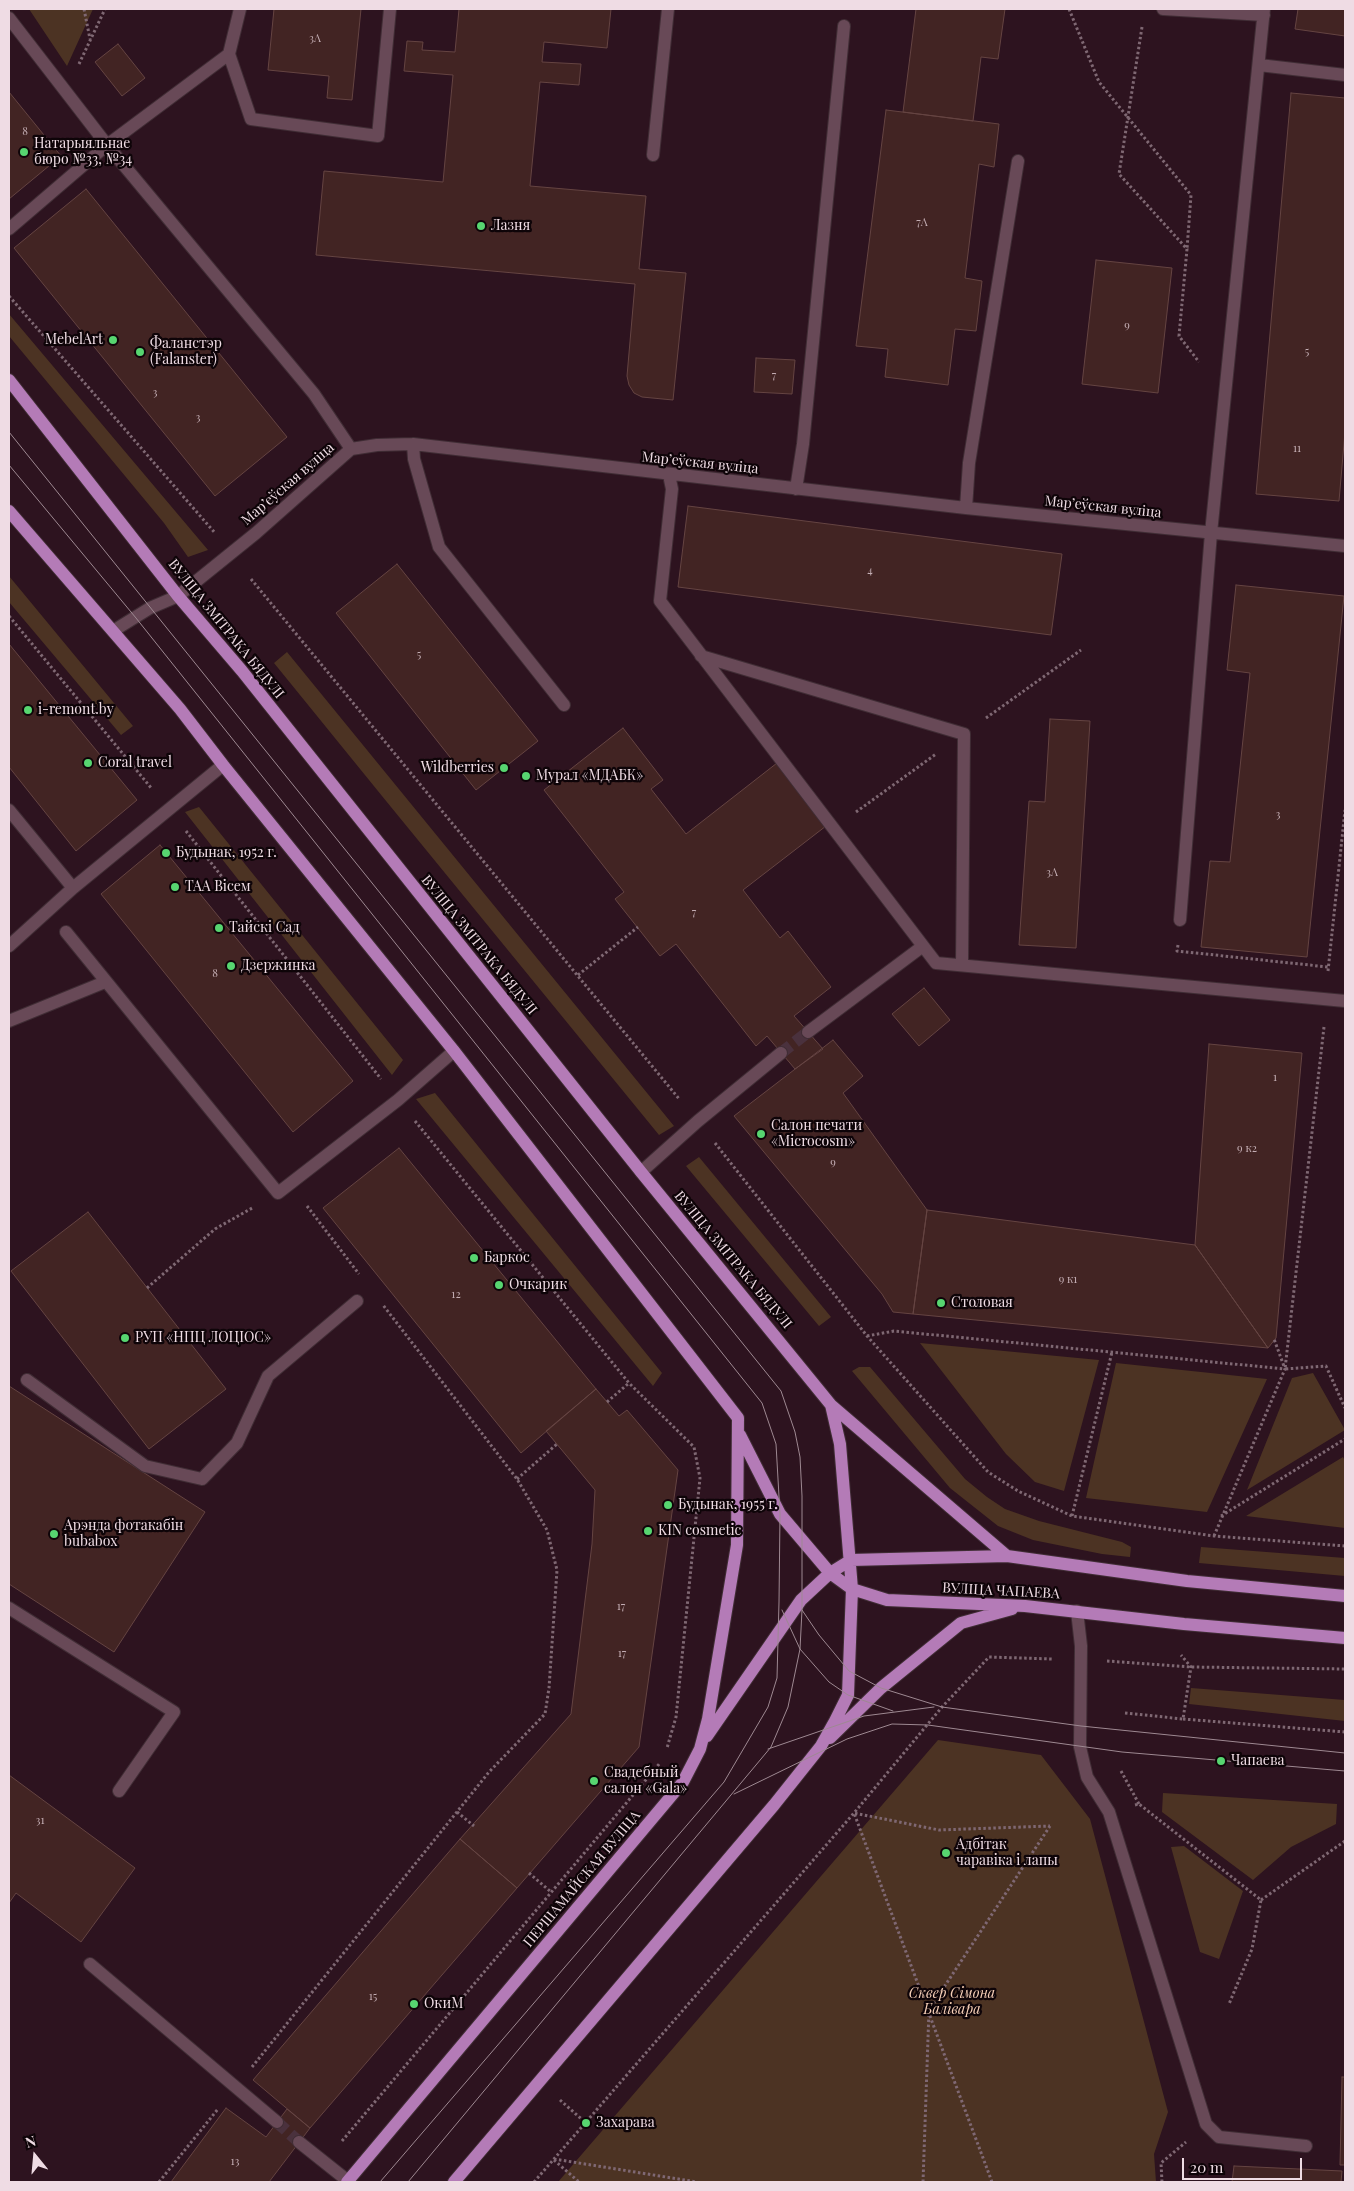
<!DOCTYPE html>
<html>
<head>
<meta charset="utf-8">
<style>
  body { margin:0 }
  #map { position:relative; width:1354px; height:2191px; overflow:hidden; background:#2d131f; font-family:"Playfair Display",serif }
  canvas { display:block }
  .frame { position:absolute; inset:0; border:10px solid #efdce4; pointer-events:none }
  .north { position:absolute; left:10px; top:2131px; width:50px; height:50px; -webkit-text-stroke:4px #0e0408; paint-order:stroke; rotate:343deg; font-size:14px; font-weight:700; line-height:20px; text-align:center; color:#efdce4 }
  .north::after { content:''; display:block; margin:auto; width:18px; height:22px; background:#efdce4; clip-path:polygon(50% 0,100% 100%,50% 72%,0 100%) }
  .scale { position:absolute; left:1182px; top:2158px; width:120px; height:22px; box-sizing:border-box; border:2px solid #efdce4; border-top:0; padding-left:6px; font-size:15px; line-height:18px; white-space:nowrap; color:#efdce4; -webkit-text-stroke:4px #0e0408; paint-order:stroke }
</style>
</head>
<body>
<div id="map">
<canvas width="1354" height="2191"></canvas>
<div class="frame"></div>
<div class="north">N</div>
<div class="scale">20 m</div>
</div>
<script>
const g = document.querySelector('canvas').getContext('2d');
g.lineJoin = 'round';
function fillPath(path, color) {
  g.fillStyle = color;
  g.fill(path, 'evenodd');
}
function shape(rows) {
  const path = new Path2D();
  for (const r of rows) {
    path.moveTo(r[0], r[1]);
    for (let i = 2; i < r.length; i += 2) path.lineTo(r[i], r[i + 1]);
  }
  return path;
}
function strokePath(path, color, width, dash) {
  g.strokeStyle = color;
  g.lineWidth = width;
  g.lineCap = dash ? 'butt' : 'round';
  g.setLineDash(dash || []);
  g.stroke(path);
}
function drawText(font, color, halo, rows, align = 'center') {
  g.font = font + ' "Playfair Display",serif';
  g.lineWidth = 4.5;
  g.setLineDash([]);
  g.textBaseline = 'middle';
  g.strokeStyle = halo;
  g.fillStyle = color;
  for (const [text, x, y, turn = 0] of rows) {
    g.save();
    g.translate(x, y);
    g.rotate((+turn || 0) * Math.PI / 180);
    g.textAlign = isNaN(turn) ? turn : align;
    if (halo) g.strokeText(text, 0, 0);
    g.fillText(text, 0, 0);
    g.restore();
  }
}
const green = shape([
  [29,9,93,9,67,66],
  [9,314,208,550,188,557,164,523,9,336],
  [9,576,133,726,121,735,9,602],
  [287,652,674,1126,659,1135,382,796,274,663],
  [199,807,403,1060,392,1075,185,812],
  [435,1093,662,1373,653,1386,416,1099],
  [699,1157,831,1317,819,1326,686,1166],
  [920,1343,1099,1360,1064,1491,1035,1482,1006,1454],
  [1116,1363,1267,1379,1207,1512,1086,1498],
  [859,1367,870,1367,965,1479,987,1497,1005,1509,1039,1521,1122,1542,1131,1547,1130,1557,1102,1554,1033,1540,998,1526,950,1488,852,1371],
  [1313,1373,1345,1430,1247,1490,1292,1378],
  [1343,1457,1345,1461,1345,1528,1246,1516],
  [1201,1547,1345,1558,1345,1576,1199,1563],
  [1191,1688,1345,1700,1345,1721,1189,1704],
  [938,1740,1041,1755,1090,1819,1168,2112,1154,2154,1156,2182,558,2182],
  [1163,1793,1337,1804,1336,1824,1291,1847,1253,1880,1162,1812],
  [1184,1846,1243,1891,1219,1959,1200,1952,1171,1847]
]);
const building = shape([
  [274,9,361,9,352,100,327,98,329,76,268,70,274,9],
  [459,9,611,9,607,48,544,42,542,62,581,64,579,85,540,82,530,186,646,196,639,269,686,273,673,400,642,397,634,393,629,385,627,376,635,284,316,255,324,171,443,182,453,75,404,71,407,41,423,42,422,50,455,52,459,9],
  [916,9,1005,9,998,59,981,57,973,121,903,112,916,9],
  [1298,9,1345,9,1345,36,1295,29,1298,9],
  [118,44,145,78,122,96,95,62,118,44],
  [9,92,61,156,9,199,9,92],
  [1291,93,1345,98,1345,432,1339,501,1256,494,1291,93],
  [886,110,999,124,994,167,979,164,965,278,982,281,976,331,955,329,948,385,885,377,888,349,856,346,886,110],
  [86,189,287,437,215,496,14,248,86,189],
  [1096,260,1172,268,1158,393,1082,384,1096,260],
  [756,358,795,360,792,394,754,392,756,358],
  [688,506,1062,554,1051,635,678,587,688,506],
  [397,564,538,741,476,790,336,613,397,564],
  [1236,585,1344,596,1307,957,1201,947,1210,861,1230,862,1250,673,1227,670,1236,585],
  [9,644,137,800,76,851,9,767,9,644],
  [1050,719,1090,721,1076,948,1019,945,1029,801,1045,802,1050,719],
  [623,728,663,780,651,789,686,834,777,763,826,826,743,890,780,938,788,931,831,987,794,1016,823,1049,795,1069,767,1036,756,1046,676,944,660,956,615,899,624,892,544,790,623,728],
  [160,845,353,1081,293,1132,101,894,160,845],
  [924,988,950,1020,919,1046,892,1014,924,988],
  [833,1040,863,1076,843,1093,927,1210,913,1314,893,1312,882,1294,734,1116,833,1040],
  [1209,1044,1302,1053,1276,1338,1268,1348,1195,1245,1209,1044],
  [399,1148,596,1389,521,1453,323,1208,399,1148],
  [927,1210,1195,1245,1268,1348,913,1314,927,1210],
  [88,1212,226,1389,149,1449,11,1271,88,1212],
  [9,1386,205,1512,114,1652,9,1584,9,1386],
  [596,1389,619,1416,627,1410,678,1470,639,1747,517,1888,460,1839,571,1714,592,1544,595,1490,546,1431,596,1389],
  [9,1775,135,1868,81,1942,16,1893,9,1903,9,1775],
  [460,1839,517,1888,310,2128,253,2080,460,1839],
  [1342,2077,1345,2077,1345,2165,1340,2165,1342,2077],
  [226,2108,266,2137,287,2109,310,2128,269,2182,171,2182,226,2108],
  [1234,2166,1342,2171,1341,2182,1232,2182,1234,2166]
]);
const minorTunnel = shape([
  [781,1053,808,1032],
  [277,2122,299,2142]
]);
const path = shape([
  [84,9,90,39],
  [1069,9,1099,82,1191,195,1187,249],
  [1142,27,1119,174,1187,249,1179,336,1199,362],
  [79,64,105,9],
  [9,296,215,533],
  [251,579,680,1100],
  [9,616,152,789],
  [986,718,1081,650],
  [856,812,936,754],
  [186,831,381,1079],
  [1178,945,1177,951,1328,967],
  [1328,971,1345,810],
  [578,975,638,927],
  [1324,1027,1285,1369,1326,1366,1345,1408],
  [415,1121,629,1383,694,1447,700,1478,676,1717,667,1748],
  [715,1143,867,1336,988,1472,1018,1491,1072,1516,1214,1536,1345,1546],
  [307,1206,359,1274],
  [147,1288,215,1229,254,1207],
  [867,1336,894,1331,1285,1369],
  [607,1402,629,1383],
  [517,1479,557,1444],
  [1072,1516,1112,1352],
  [1221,1516,1345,1439],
  [1214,1536,1285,1369,1274,1339],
  [1107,1661,1191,1667,1345,1669],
  [1125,1713,1183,1719,1191,1667,1181,1655],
  [1183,1719,1345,1732],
  [1121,1771,1139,1804],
  [1135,1805,1139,1804,1261,1900,1252,1949,1229,2004],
  [457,1812,474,1826],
  [529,1873,551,1892],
  [1261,1900,1345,1841],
  [252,2067,489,1772,545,1714,549,1688,557,1570,547,1530,517,1479,383,1305],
  [560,2100,586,2123],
  [342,2141,660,1763],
  [554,2159,697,2182],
  [554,2160,579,2182],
  [159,2182,218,2109],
  [534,2182,854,1813,942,1707,989,1657,1053,1659],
  [923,2182,929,2010,1050,1826],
  [992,2182,854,1813,939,1830,1050,1826],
  [1162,2182,1161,2163,1186,2142]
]);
const minor = shape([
  [240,9,229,54,251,119,378,136,390,9],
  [1163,9,1264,15],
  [9,18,107,145,314,394,351,449],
  [1259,65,1345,75],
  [653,155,668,9],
  [9,229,107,145,229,54],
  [413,444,414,459,439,547,564,705],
  [669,475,672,489,660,601,936,963,1345,1001],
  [796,489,803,444,844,26],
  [966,508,969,463,1018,161],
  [113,631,150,608,178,596,256,533,351,449,377,445,413,444,966,508,1345,546],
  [701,656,964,734,962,965],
  [9,810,73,888],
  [1180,920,1211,533,1264,9],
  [66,932,278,1193,398,1100,454,1051],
  [9,946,73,888,223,765],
  [9,1021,105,982],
  [808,1032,923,946],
  [641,1172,698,1121,781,1053],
  [27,1380,145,1466,202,1479,237,1443,268,1376,357,1301],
  [9,1608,174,1712,119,1791],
  [1077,1611,1081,1646,1080,1747,1087,1777,1109,1812,1206,2124,1219,2137,1306,2146],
  [90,1964,277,2122],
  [299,2142,348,2181]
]);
const major = shape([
  [9,380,178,596,242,671,641,1172,831,1405,840,1444,852,1589,848,1695,835,1721,821,1746,774,1805,454,2182],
  [9,511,180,709,223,765,454,1051,738,1418,737,1545,708,1719,700,1749,683,1782,347,2182],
  [831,1405,1007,1556],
  [740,1435,780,1514,830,1573,852,1589,887,1600,1025,1606,1184,1624,1345,1638],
  [851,1560,1007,1556,1187,1581,1345,1596],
  [707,1736,801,1600,830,1573,851,1560],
  [830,1738,881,1688,961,1623,1012,1609]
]);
const tram = shape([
  [9,432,781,1391,795,1432,800,1457,802,1496,802,1610,800,1649,788,1707,771,1747,408,2182],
  [9,465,136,618,762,1403,776,1444,780,1514,779,1602,777,1678,768,1707,724,1782,380,2182],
  [782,1610,800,1649,829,1682,848,1695,893,1711],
  [802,1610,819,1635,849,1671,881,1688,942,1707,1081,1726,1345,1753],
  [768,1749,864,1716,934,1707],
  [734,1794,847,1739,892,1724,928,1725,1122,1752,1345,1771]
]);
const markers = [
  [24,152,5,"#57d570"],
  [481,226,5,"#57d570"],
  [113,340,5,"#57d570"],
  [140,352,5,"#57d570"],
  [28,710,5,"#57d570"],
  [88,763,5,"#57d570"],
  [504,768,5,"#57d570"],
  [526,776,5,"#57d570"],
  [166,853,5,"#57d570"],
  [175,887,5,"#57d570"],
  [219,928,5,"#57d570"],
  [231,966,5,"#57d570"],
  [761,1134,5,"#57d570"],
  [474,1258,5,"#57d570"],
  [499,1285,5,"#57d570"],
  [941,1303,5,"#57d570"],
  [125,1338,5,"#57d570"],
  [668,1505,5,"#57d570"],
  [648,1531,5,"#57d570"],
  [54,1534,5,"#57d570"],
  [1221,1761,5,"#57d570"],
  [594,1781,5,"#57d570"],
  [946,1853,5,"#57d570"],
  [414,2004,5,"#57d570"],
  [586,2123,5,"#57d570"]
];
const numberNames = [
  ["3А",315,39],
  ["8",25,132],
  ["7А",922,223],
  ["9",1127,326],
  ["5",1307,352],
  ["7",774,376],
  ["3",155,393],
  ["3",198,418],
  ["11",1297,449],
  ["4",870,571],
  ["5",419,655],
  ["3",1278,815],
  ["3А",1052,873],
  ["7",694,913],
  ["8",215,974],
  ["1",1275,1078],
  ["9 к2",1247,1149],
  ["9",833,1163],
  ["9 к1",1068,1280],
  ["12",456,1295],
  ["17",621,1607],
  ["17",622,1654],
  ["31",40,1821],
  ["15",373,1997],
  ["13",235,2162]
];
const poiNames = [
  ["Натарыяльнае",34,144],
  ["бюро №33, №34",34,160],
  ["Лазня",491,226],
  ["MebelArt",103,340,"right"],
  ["Фаланстэр",150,344],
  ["(Falanster)",150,360],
  ["i-remont.by",38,710],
  ["Coral travel",98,763],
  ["Wildberries",494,768,"right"],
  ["Мурал «МДАБК»",536,776],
  ["Будынак, 1952 г.",176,853],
  ["ТАА Вісем",185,887],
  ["Тайскі Сад",229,928],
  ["Дзержинка",241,966],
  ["Салон печати",771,1126],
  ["«Microcosm»",771,1142],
  ["Баркос",484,1258],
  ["Очкарик",509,1285],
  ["Столовая",951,1303],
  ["РУП «НПЦ ЛОЦІОС»",135,1338],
  ["Будынак, 1955 г.",678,1505],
  ["Арэнда фотакабін",64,1526],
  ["bubabox",64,1542],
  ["KIN cosmetic",658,1531],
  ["Чапаева",1231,1761],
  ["Свадебный",604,1773],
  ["салон «Gala»",604,1789],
  ["Адбітак",956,1845],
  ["чаравіка і лапы",956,1861],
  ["ОкиМ",424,2004],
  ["Захарава",596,2123]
];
const streetNames = [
  ["Марʼеўская вуліца",700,463,6],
  ["Марʼеўская вуліца",288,484,-41],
  ["Марʼеўская вуліца",1103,507,6],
  ["ВУЛІЦА ЗМІТРАКА БЯДУЛІ",226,629,51],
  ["ВУЛІЦА ЗМІТРАКА БЯДУЛІ",479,945,51],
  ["ВУЛІЦА ЗМІТРАКА БЯДУЛІ",733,1260,50],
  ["ВУЛІЦА ЧАПАЕВА",1001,1591,3],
  ["ПЕРШАМАЙСКАЯ ВУЛІЦА",582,1879,-50]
];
const parkNames = [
  ["Сквер Сімона",952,1994],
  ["Балівара",952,2010]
];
fillPath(green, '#4c3323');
fillPath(building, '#422423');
strokePath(building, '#654442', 1);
strokePath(minorTunnel, '#4a313d', 12, [12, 6]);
strokePath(minor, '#402d35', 14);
strokePath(major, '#402d35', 14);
strokePath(path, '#7f6873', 3, [2.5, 2.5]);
strokePath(minor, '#684957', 12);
strokePath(major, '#b47bb7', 12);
strokePath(tram, '#9e8992', 1);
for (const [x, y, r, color] of markers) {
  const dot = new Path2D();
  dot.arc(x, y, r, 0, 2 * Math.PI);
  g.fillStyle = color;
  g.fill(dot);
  strokePath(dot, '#0e0408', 2);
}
drawText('11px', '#c4aeb4', null, numberNames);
drawText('14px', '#efdce4', '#0e0408', poiNames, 'left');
drawText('14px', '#efdce4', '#0e0408', streetNames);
drawText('italic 14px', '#f8d1b9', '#0e0408', parkNames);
</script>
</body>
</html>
